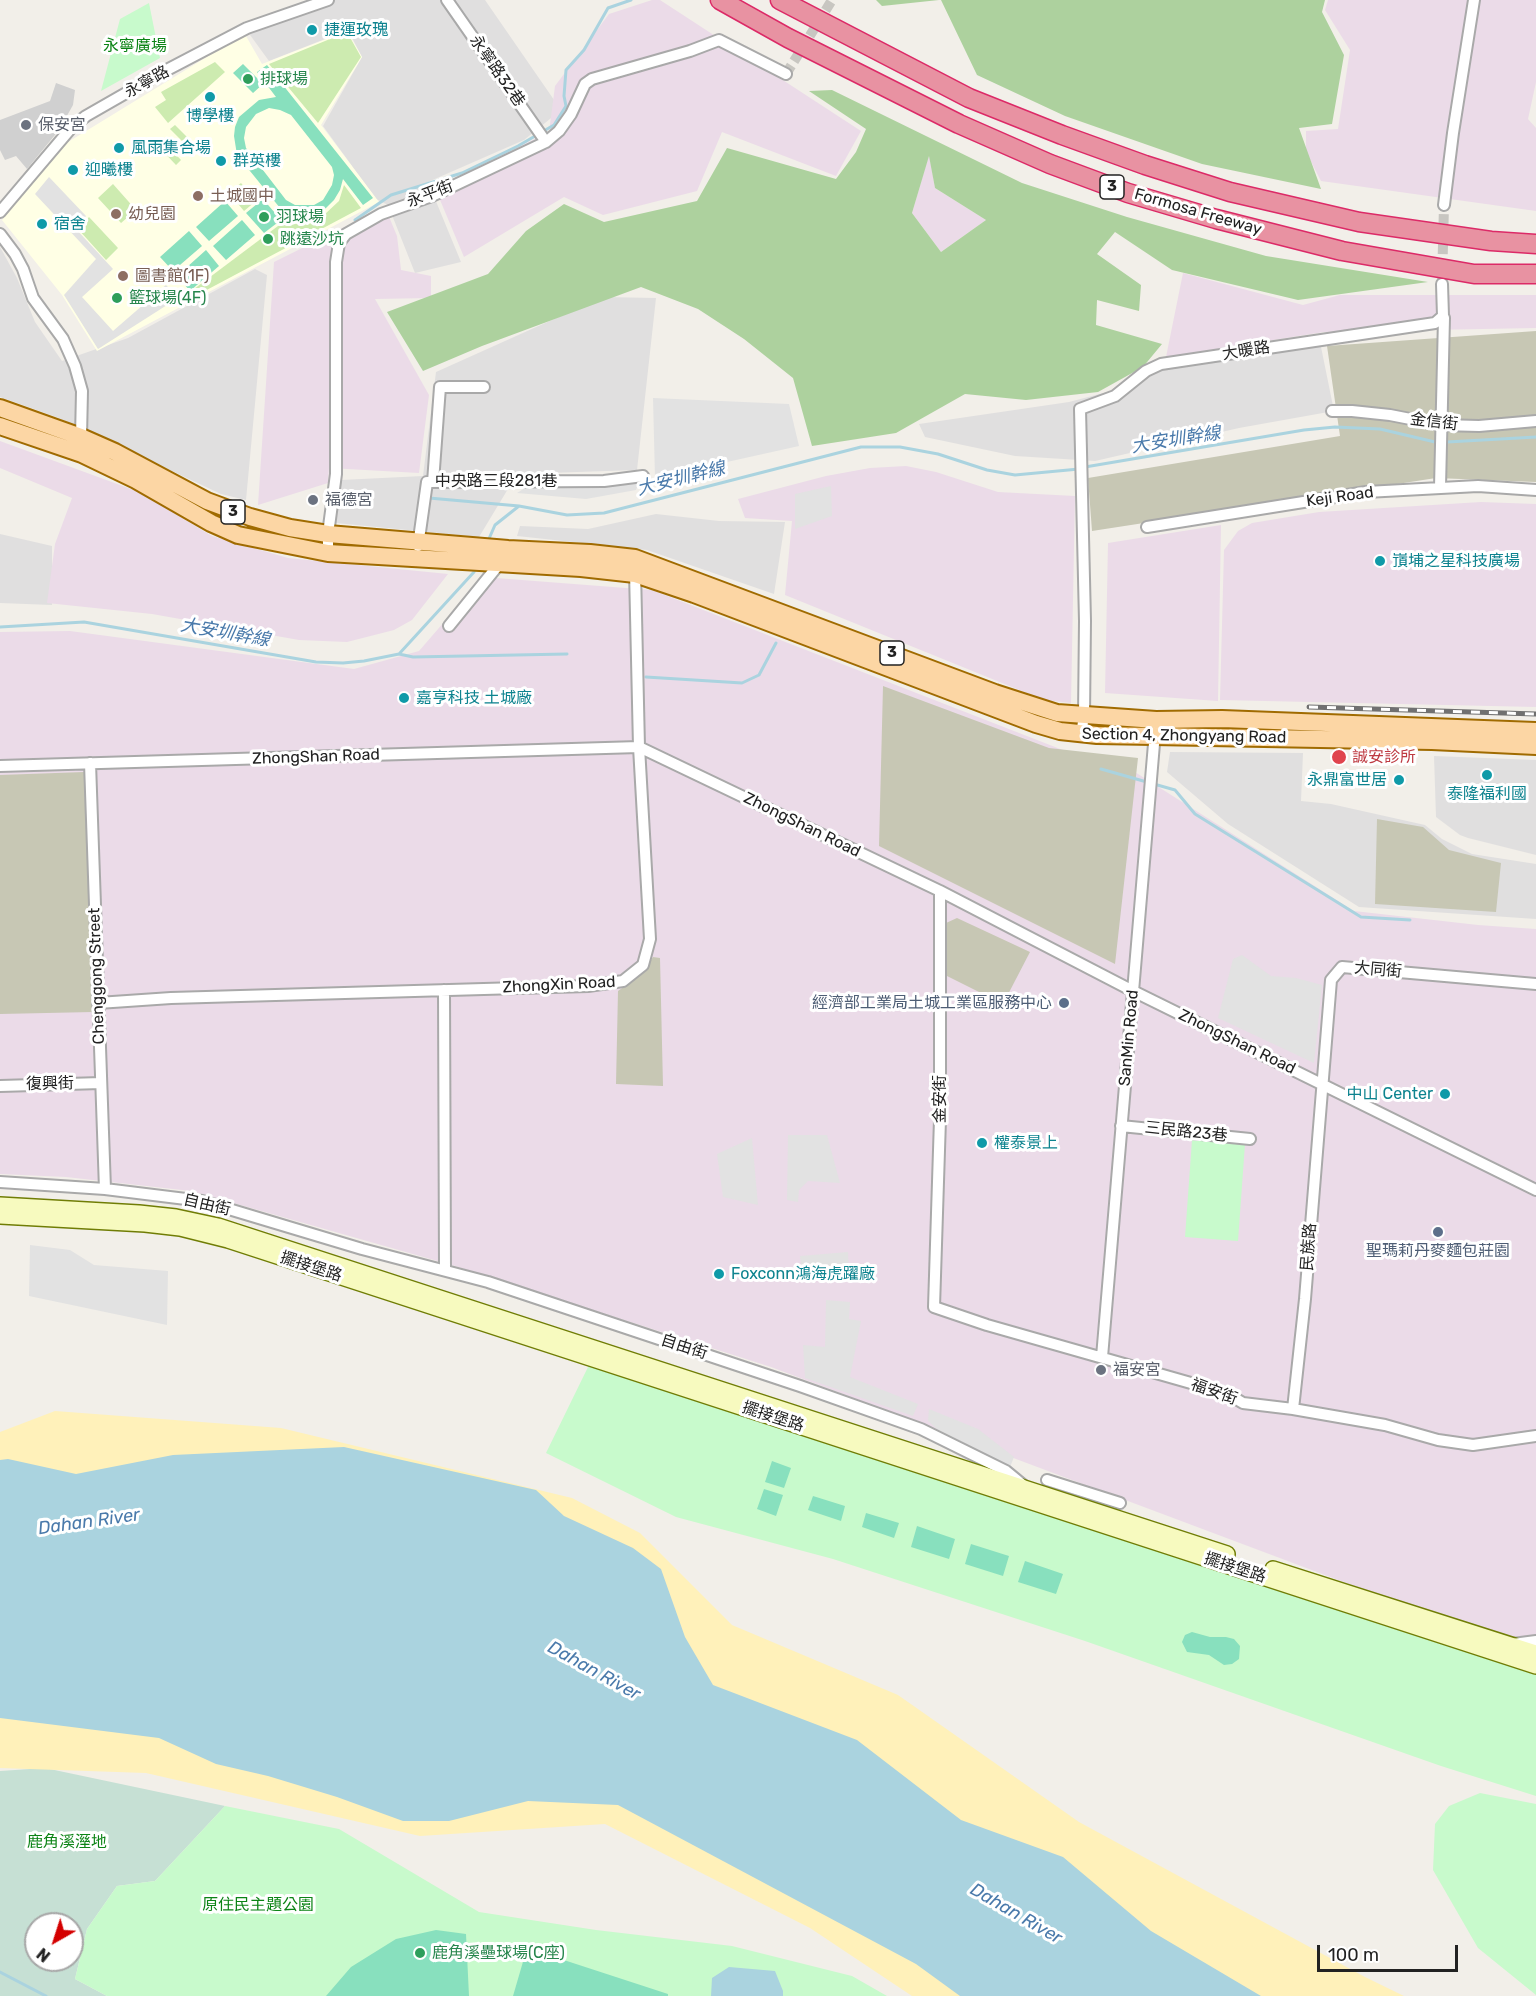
<!DOCTYPE html>
<html>
<head>
<meta charset="utf-8">
<style>
  body { margin:0 }
  #map { position:relative; width:1536px; height:1996px; overflow:hidden; background:#f2efe9; font-family:Rubik,sans-serif }
  canvas { display:block }
  .north { position:absolute; left:24px; top:1912px; width:60px; height:60px; box-sizing:border-box; background:#fff; border:2px solid #a7a7a7; border-radius:50%; rotate:219deg; font-size:16px; font-weight:700; line-height:24px; text-align:center; color:#222 }
  .north::after { content:''; display:block; margin:auto; width:21px; height:27px; background:#d40000; clip-path:polygon(50% 0,100% 100%,50% 72%,0 100%) }
  .scale { position:absolute; left:1317px; top:1945px; width:141px; height:27px; box-sizing:border-box; border:3px solid #222; border-top:0; padding-left:8px; font-size:18px; line-height:21px; white-space:nowrap; color:#222; -webkit-text-stroke:4px #fff; paint-order:stroke }
</style>
</head>
<body>
<div id="map">
<canvas width="1536" height="1996"></canvas>
<div class="north">N</div>
<div class="scale">100 m</div>
</div>
<script>
const g = document.querySelector('canvas').getContext('2d');
g.lineJoin = 'round';
function fillPath(path, color) {
  g.fillStyle = color;
  g.fill(path, 'evenodd');
}
function shape(rows) {
  const path = new Path2D();
  for (const r of rows) {
    path.moveTo(r[0], r[1]);
    for (let i = 2; i < r.length; i += 2) path.lineTo(r[i], r[i + 1]);
  }
  return path;
}
function strokePath(path, color, width, dash) {
  g.strokeStyle = color;
  g.lineWidth = width;
  g.lineCap = dash ? 'butt' : 'round';
  g.setLineDash(dash || []);
  g.stroke(path);
}
function drawText(font, color, halo, rows, align = 'center') {
  g.font = font + ' Rubik,"Noto Sans TC",sans-serif';
  g.lineWidth = 6;
  g.setLineDash([]);
  g.textBaseline = 'middle';
  g.strokeStyle = halo;
  g.fillStyle = color;
  for (const [text, x, y, turn = 0] of rows) {
    g.save();
    g.translate(x, y);
    g.rotate((+turn || 0) * Math.PI / 180);
    g.textAlign = isNaN(turn) ? turn : align;
    if (halo) g.strokeText(text, 0, 0);
    g.fillText(text, 0, 0);
    g.restore();
  }
}
const residential = shape([
  [313,0,485,0,561,110,524,140,428,182,461,262,415,273,388,205,376,199,323,126,362,57,348,30,269,61,245,28],
  [0,247,17,278,35,322,62,361,128,338,255,269,267,275,246,500,221,494,59,418,0,397],
  [603,297,656,298,637,470,517,474,479,537,336,523,341,480,423,476,436,372],
  [1319,337,1334,411,1239,428,1095,461,1015,456,925,437,919,424,1069,402,1111,391,1154,362],
  [656,514,719,521,785,522,774,594,647,550,517,536,520,526,588,529],
  [0,534,52,546,52,605,0,603],
  [1170,752,1303,753,1301,801,1331,804,1425,825,1442,839,1472,854,1536,864,1536,919,1359,907,1228,824,1167,772],
  [1434,756,1536,760,1536,855,1468,838,1460,835,1436,817]
]);
const industrial = shape([
  [652,0,660,0,861,131,836,176,722,132,697,191,603,215,564,197,464,257,435,188,549,132,555,86,609,14],
  [1328,0,1536,0,1536,82,1528,119,1536,128,1536,211,1321,181,1306,152,1306,131,1338,129,1350,50,1325,10],
  [929,154,935,188,986,220,941,252,912,213],
  [385,207,397,236,401,270,431,276,431,298,375,299,429,395,419,473,329,468,328,483,258,505,274,262],
  [1183,273,1303,305,1340,295,1536,295,1536,328,1324,332,1166,357],
  [0,441,139,492,212,536,288,558,448,574,412,620,394,630,347,642,299,640,152,614,47,603,55,544,72,498,0,468],
  [906,466,936,472,998,492,1075,496,1071,703,1044,700,785,595,792,521,745,518,738,499,826,476,870,468],
  [1481,502,1536,504,1536,707,1220,700,1224,550,1238,531,1252,523,1319,512],
  [1221,525,1218,701,1105,693,1108,543],
  [483,577,652,590,1091,761,1116,760,1354,911,1478,925,1536,929,1536,1647,1349,1584,771,1367,455,1266,191,1191,66,1177,0,1174,0,632,70,631,354,669,419,651]
]);
const education = shape([
  [347,31,362,57,321,125,379,202,97,351,62,295,2,220,60,147,228,44,246,36,262,64]
]);
const religious = shape([
  [56,83,75,90,73,105,59,130,27,169,16,156,5,160,0,150,0,120,50,101]
]);
const construction = shape([
  [1536,331,1536,482,1436,478,1092,531,1088,478,1340,436,1327,346],
  [883,686,1049,748,1138,758,1115,964,879,846],
  [84,772,93,1012,0,1014,0,775],
  [1377,819,1423,827,1449,850,1501,863,1496,912,1375,904],
  [957,918,1030,952,1003,1004,945,975,946,923],
  [653,957,660,958,663,1086,616,1084,618,991,643,973]
]);
const grass = shape([
  [347,32,361,57,318,123,269,64],
  [215,62,225,72,168,123,155,107,166,100,161,92],
  [175,125,195,145,190,149,170,129],
  [162,140,181,160,176,165,157,145],
  [241,183,256,201,244,211,229,193],
  [113,184,136,210,121,223,98,198],
  [344,185,361,208,184,302,182,298,290,217,305,221,324,215,339,201],
  [89,217,118,248,106,260,78,229]
]);
const forest = shape([
  [876,0,939,0,882,6],
  [941,0,1325,0,1322,12,1344,55,1332,124,1299,128,1321,189,1202,164,1065,116,977,75],
  [832,90,1022,183,1127,217,1266,256,1428,282,1298,300,1172,270,1115,232,1097,254,1141,285,1139,311,1097,300,1096,325,1162,344,1143,367,1098,392,1026,400,965,394,896,433,812,446,793,378,744,339,698,309,641,287,482,346,423,371,387,312,488,274,526,231,564,204,604,222,697,201,727,148,836,179,856,152,866,129,809,91],
  [929,156,935,188,986,220,941,252,912,213]
]);
const wetland = shape([
  [45,1768,225,1806,155,1881,117,1886,87,1929,75,1979,107,1996,0,1996,0,1771],
  [36,1924,72,1924,72,1960,36,1960]
]);
const sand = shape([
  [55,1411,281,1428,572,1498,640,1533,732,1625,898,1695,1079,1822,1365,1977,1404,1996,912,1996,810,1928,605,1824,420,1836,146,1773,0,1768,0,1432]
]);
const park = shape([
  [149,3,160,58,101,91,120,19],
  [1192,1140,1245,1144,1238,1241,1185,1237],
  [589,1365,1536,1669,1536,1796,1441,1766,1085,1641,833,1559,676,1517,546,1453],
  [1480,1793,1536,1804,1536,1995,1478,1948,1433,1870,1435,1824,1449,1806],
  [225,1806,339,1829,479,1912,596,1930,732,1946,852,1976,887,1996,107,1996,75,1979,87,1929,117,1886,155,1881]
]);
const pitch = shape([
  [243,64,263,84,253,93,233,73],
  [267,65,373,198,363,205,343,179,340,190,334,200,326,208,317,213,301,216,289,213,280,208,237,155,234,136,235,127,239,117,259,100,276,97,257,72],
  [269,108,280,110,291,115,332,167,334,175,332,185,323,200,314,205,295,205,286,200,246,148,244,138,246,127,256,114],
  [263,199,281,220,264,233,246,213],
  [225,201,238,216,209,241,196,227],
  [242,220,255,235,226,260,213,246],
  [189,231,202,246,173,271,160,257],
  [206,250,219,266,190,291,177,276],
  [772,1461,791,1468,784,1488,765,1482],
  [764,1489,783,1495,776,1516,757,1509],
  [813,1496,845,1506,841,1521,808,1510],
  [866,1513,899,1523,894,1538,862,1527],
  [917,1526,955,1539,949,1559,911,1547],
  [971,1544,1009,1556,1003,1576,965,1564],
  [1025,1561,1063,1574,1056,1594,1018,1582],
  [1192,1632,1210,1637,1226,1637,1234,1639,1240,1646,1239,1659,1232,1664,1224,1665,1209,1655,1187,1652,1182,1642,1185,1635],
  [436,1930,466,1934,469,1996,326,1996,351,1967,396,1939],
  [527,1948,668,1994,668,1996,513,1996]
]);
const parking = shape([
  [49,177,86,216,76,229,113,269,82,297,113,331,166,285,178,298,98,349,64,295,96,259,35,194],
  [653,398,789,404,799,446,655,478],
  [639,482,636,490,586,499,517,493,528,486],
  [831,486,832,516,795,529,795,494],
  [1242,955,1271,976,1296,978,1322,985,1314,1063,1218,1018,1233,959],
  [788,1135,827,1135,840,1183,808,1181,799,1190,798,1202,787,1200],
  [752,1138,758,1205,723,1197,717,1154],
  [30,1245,70,1250,94,1265,168,1271,167,1325,29,1296],
  [848,1252,849,1273,802,1273,800,1256],
  [826,1300,850,1302,849,1319,861,1321,850,1377,918,1404,913,1416,805,1378,803,1345,825,1347],
  [929,1409,978,1429,1014,1457,1010,1467,938,1430,928,1421]
]);
const water = shape([
  [344,1447,536,1490,564,1516,633,1548,661,1569,685,1637,713,1685,857,1740,961,1820,1063,1857,1151,1931,1261,1996,960,1996,916,1964,618,1805,528,1801,449,1821,403,1821,337,1797,268,1776,216,1764,159,1738,0,1718,0,1460,8,1459,76,1474,173,1455],
  [729,1967,775,1971,783,1991,783,1996,711,1996,712,1978]
]);
const stream = shape([
  [355,220,391,195,462,173,518,146,554,125,566,106,564,96,566,70,584,50,608,8,631,0],
  [1447,442,1536,437],
  [1085,467,1304,430,1335,427,1380,429,1435,442],
  [429,498,519,506],
  [488,541,495,525,519,506,567,515,604,513,861,447,900,447,938,454,987,470,1015,475,1079,469],
  [0,627,84,622,316,662,343,663,364,661,399,654,474,572,476,566],
  [399,654,413,657,567,654],
  [646,677,742,683,759,675,776,643],
  [1101,769,1175,790,1195,814,1361,917,1410,920],
  [0,1972,46,1996]
]);
const streetTunnel = shape([
  [786,74,832,0],
  [1442,284,1444,205]
]);
const street = shape([
  [447,0,546,142],
  [1444,205,1453,133,1474,0],
  [0,212,72,127,86,116,161,73,247,28,328,0],
  [0,234,15,254,23,269,33,298,63,339,75,366,82,391,81,437],
  [1332,411,1352,411,1390,415,1441,425,1479,426,1536,421],
  [433,482,440,387,484,387],
  [1440,487,1444,318,1443,316],
  [1147,527,1366,492,1478,486,1536,490],
  [418,546,427,482,604,481,643,476],
  [328,553,328,534,336,474,336,262,339,243,346,234,381,214,432,196,546,142,559,131,571,114,585,84,592,79,690,51,719,40,786,74],
  [449,626,500,563],
  [1081,734,1084,716,1085,621,1080,409,1115,396,1146,371,1161,364,1435,323,1443,316,1442,284],
  [90,763,105,1189],
  [0,766,639,747,940,891,1133,991,1536,1190],
  [940,891,940,1119,934,1307,987,1325,1226,1393,1243,1403,1293,1409,1385,1425,1438,1440,1473,1445,1536,1436],
  [444,990,445,1270],
  [98,1003,171,998,588,986,623,981,643,965,650,939,639,747,635,571],
  [0,1086,101,1083],
  [1121,1126,1250,1139],
  [0,1182,105,1189,202,1201,362,1249,488,1282,800,1386,921,1429,1006,1471,1023,1485],
  [1102,1357,1155,732],
  [1293,1409,1305,1299,1331,980,1342,967,1536,984],
  [1047,1480,1120,1503],
  [1513,1644,1536,1641]
]);
const secondary = shape([
  [0,1205,139,1213,176,1217,218,1226,1227,1554],
  [0,1216,145,1224,180,1228,228,1240,1536,1666],
  [1273,1569,1536,1653]
]);
const primary = shape([
  [0,408,81,437,115,452,207,501,250,517,290,528,328,534,508,549,590,553,635,558,995,693,1057,713,1156,720,1222,719,1536,731],
  [0,426,82,454,136,480,211,523,238,535,328,553,581,568,635,574,694,594,1036,724,1060,731,1097,735,1432,741,1536,746]
]);
const highway = shape([
  [720,0,788,38,959,124,1050,164,1128,193,1216,219,1342,251,1474,274,1536,274],
  [780,0,969,98,1062,135,1145,165,1230,192,1359,222,1491,241,1536,244]
]);
const rail = shape([
  [1309,707,1536,714]
]);
const markers = [
  [312,30,6,"#0f9aa8"],
  [248,79,6,"#2e9e5b"],
  [210,97,6,"#0f9aa8"],
  [26,125,6,"#6b7280"],
  [119,148,6,"#0f9aa8"],
  [221,161,6,"#0f9aa8"],
  [73,170,6,"#0f9aa8"],
  [198,196,6,"#8d6e63"],
  [116,214,6,"#8d6e63"],
  [264,217,6,"#2e9e5b"],
  [42,224,6,"#0f9aa8"],
  [268,239,6,"#2e9e5b"],
  [123,276,6,"#8d6e63"],
  [117,298,6,"#2e9e5b"],
  [313,500,6,"#6b7280"],
  [1380,561,6,"#0f9aa8"],
  [404,698,6,"#0f9aa8"],
  [1339,757,8,"#e0444e"],
  [1487,775,6,"#0f9aa8"],
  [1399,780,6,"#0f9aa8"],
  [1064,1003,6,"#5c6f8a"],
  [1445,1094,6,"#0f9aa8"],
  [982,1143,6,"#0f9aa8"],
  [1438,1232,6,"#5c6f8a"],
  [719,1274,6,"#0f9aa8"],
  [1101,1370,6,"#6b7280"],
  [420,1953,6,"#2e9e5b"]
];
const shields = [
  [1112,187,24],
  [233,512,24],
  [892,653,24]
];
const shieldNames = [
  ["3",1112,187],
  ["3",233,512],
  ["3",892,653]
];
const cultureNames = [
  ["捷運玫瑰",324,30],
  ["博學樓",210,116,"center"],
  ["風雨集合場",131,148],
  ["群英樓",233,161],
  ["迎曦樓",85,170],
  ["宿舍",54,224],
  ["嵿埔之星科技廣場",1392,561],
  ["嘉亨科技 土城廠",416,698],
  ["永鼎富世居",1387,780,"right"],
  ["泰隆福利國",1487,794,"center"],
  ["中山 Center",1433,1094,"right"],
  ["權泰景上",994,1143],
  ["Foxconn鴻海虎躍廠",731,1274]
];
const parkNames = [
  ["永寧廣場",135,46],
  ["鹿角溪溼地",67,1842],
  ["原住民主題公園",258,1905]
];
const streetNames = [
  ["永寧路32巷",497,71,55],
  ["永寧路",147,82,-29],
  ["永平街",430,194,-21],
  ["Formosa Freeway",1198,212,16],
  ["大暖路",1246,351,-9],
  ["金信街",1434,422,7],
  ["中央路三段281巷",496,481],
  ["Keji Road",1340,497,-8],
  ["Section 4, Zhongyang Road",1184,736,1],
  ["ZhongShan Road",316,757,-2],
  ["ZhongShan Road",802,825,26],
  ["大同街",1378,970,5],
  ["Chenggong Street",97,976,-92],
  ["ZhongXin Road",559,985,-3],
  ["SanMin Road",1129,1038,-85],
  ["ZhongShan Road",1237,1042,26],
  ["復興街",50,1084,-1],
  ["金安街",940,1099,-90],
  ["三民路23巷",1186,1132,6],
  ["自由街",207,1205,13],
  ["民族路",1309,1247,-86],
  ["擺接堡路",311,1267,18],
  ["自由街",684,1347,18],
  ["福安街",1214,1392,20],
  ["擺接堡路",773,1417,18],
  ["擺接堡路",1235,1568,18]
];
const leisureNames = [
  ["排球場",260,79],
  ["羽球場",276,217],
  ["跳遠沙坑",280,239],
  ["籃球場(4F)",129,298],
  ["鹿角溪壘球場(C座)",432,1953]
];
const worshipNames = [
  ["保安宮",38,125],
  ["福德宮",325,500],
  ["福安宮",1113,1370]
];
const educationNames = [
  ["土城國中",210,196],
  ["幼兒園",128,214],
  ["圖書館(1F)",135,276]
];
const healthNames = [
  ["誠安診所",1352,757]
];
const serviceNames = [
  ["經濟部工業局土城工業區服務中心",1052,1003],
  ["聖瑪莉丹麥麵包莊園",1438,1251,"center"]
];
const waterNames = [
  ["大安圳幹線",1176,440,-9],
  ["大安圳幹線",681,479,-14],
  ["大安圳幹線",225,633,10],
  ["Dahan River",89,1522,-8],
  ["Dahan River",594,1671,29],
  ["Dahan River",1016,1914,30]
];
fillPath(residential, '#e0dfdf');
fillPath(industrial, '#ebdbe8');
fillPath(education, '#ffffe5');
fillPath(religious, '#d0d0d0');
fillPath(construction, '#c7c7b4');
fillPath(grass, '#cdebb0');
fillPath(forest, '#add19e');
fillPath(wetland, '#c6e0d4');
fillPath(sand, '#fff1ba');
fillPath(park, '#c8facc');
fillPath(pitch, '#88e0be');
fillPath(parking, '#e2e2e2');
fillPath(water, '#aad3df');
strokePath(stream, '#aad3df', 3);
strokePath(streetTunnel, '#c8c6c1', 10, [10, 5]);
strokePath(street, '#a9a9a9', 14);
strokePath(secondary, '#707d05', 18);
strokePath(primary, '#a06b00', 20);
strokePath(highway, '#dc2a67', 21);
strokePath(street, '#fff', 10);
strokePath(secondary, '#f7fabf', 15);
strokePath(primary, '#fcd6a4', 16);
strokePath(highway, '#e892a2', 18);
strokePath(rail, '#707070', 5);
strokePath(rail, '#fff', 3, [9]);
for (const [x, y, r, color] of markers) {
  const dot = new Path2D();
  dot.arc(x, y, r, 0, 2 * Math.PI);
  g.fillStyle = color;
  g.fill(dot);
  strokePath(dot, '#fff', 2);
}
for (const [x, y, w] of shields) {
  const box = new Path2D();
  box.roundRect(x - w / 2, y - 12, w, 24, 4.5);
  g.fillStyle = '#fff';
  g.fill(box);
  strokePath(box, '#222', 1.5);
}
drawText('bold 15px', '#222', null, shieldNames);
drawText('16px', '#0d838f', '#fff', cultureNames, 'left');
drawText('16px', '#0c8416', '#fff', parkNames);
drawText('16px', '#222', '#fff', streetNames);
drawText('16px', '#27864d', '#fff', leisureNames, 'left');
drawText('16px', '#5b616d', '#fff', worshipNames, 'left');
drawText('16px', '#785e54', '#fff', educationNames, 'left');
drawText('16px', '#be3a42', '#fff', healthNames, 'left');
drawText('16px', '#4e5e75', '#fff', serviceNames, 'right');
drawText('italic 18px', '#4a7aab', '#fff', waterNames);
</script>
</body>
</html>
